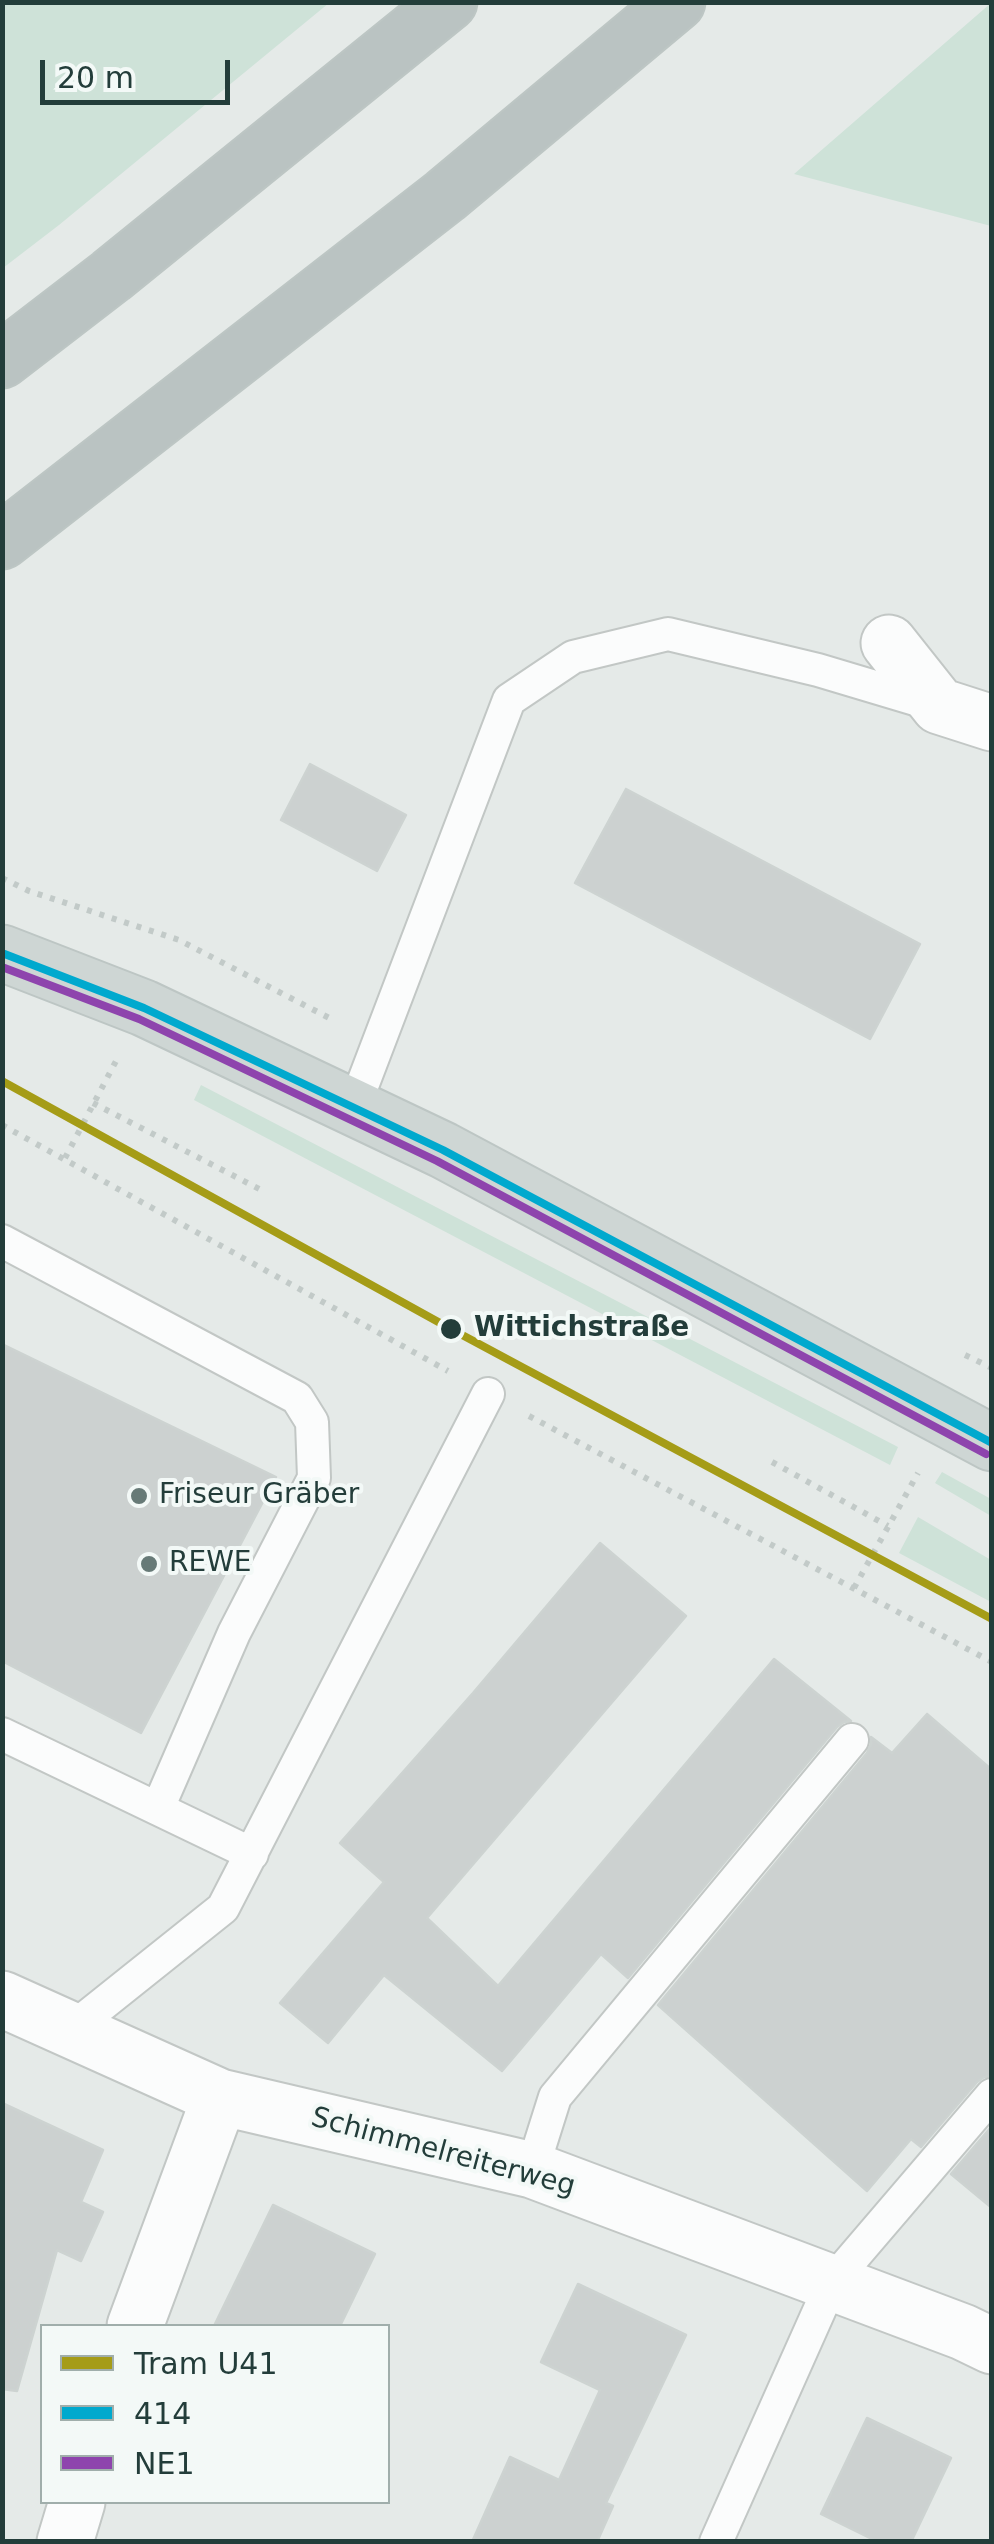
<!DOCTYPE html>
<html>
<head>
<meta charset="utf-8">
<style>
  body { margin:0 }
  #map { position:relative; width:994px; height:2544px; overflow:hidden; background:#e5eae8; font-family:"DejaVu Sans",sans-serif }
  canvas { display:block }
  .frame { position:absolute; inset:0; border:5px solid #233d3a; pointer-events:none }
  .legend { position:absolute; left:40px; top:2324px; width:350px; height:180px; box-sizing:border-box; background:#f3f9f7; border:2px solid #a0aeab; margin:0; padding:12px 18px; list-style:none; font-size:30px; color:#233d3a }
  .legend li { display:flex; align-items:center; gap:20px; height:50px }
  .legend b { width:50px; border:2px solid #a0aeab }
  .scale { position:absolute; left:40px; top:60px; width:190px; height:45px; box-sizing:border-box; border:5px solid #233d3a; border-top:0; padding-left:12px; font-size:30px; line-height:35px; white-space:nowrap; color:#233d3a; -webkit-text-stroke:8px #f3f9f7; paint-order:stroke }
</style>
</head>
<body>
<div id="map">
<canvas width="994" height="2544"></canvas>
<div class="frame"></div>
<ul class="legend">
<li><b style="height:12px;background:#a59c17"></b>Tram U41</li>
<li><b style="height:12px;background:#00a9ce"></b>414</li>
<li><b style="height:12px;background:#8e44ad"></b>NE1</li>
</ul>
<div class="scale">20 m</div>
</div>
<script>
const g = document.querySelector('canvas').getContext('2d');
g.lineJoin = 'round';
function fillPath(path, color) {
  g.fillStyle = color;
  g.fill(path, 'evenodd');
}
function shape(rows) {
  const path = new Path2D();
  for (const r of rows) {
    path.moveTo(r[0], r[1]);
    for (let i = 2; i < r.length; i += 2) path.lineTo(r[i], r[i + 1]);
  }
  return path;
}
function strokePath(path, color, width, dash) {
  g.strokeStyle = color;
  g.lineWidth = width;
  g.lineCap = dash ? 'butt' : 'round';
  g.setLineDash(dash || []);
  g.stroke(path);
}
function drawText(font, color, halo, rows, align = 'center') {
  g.font = font + ' "DejaVu Sans",sans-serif';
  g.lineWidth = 8;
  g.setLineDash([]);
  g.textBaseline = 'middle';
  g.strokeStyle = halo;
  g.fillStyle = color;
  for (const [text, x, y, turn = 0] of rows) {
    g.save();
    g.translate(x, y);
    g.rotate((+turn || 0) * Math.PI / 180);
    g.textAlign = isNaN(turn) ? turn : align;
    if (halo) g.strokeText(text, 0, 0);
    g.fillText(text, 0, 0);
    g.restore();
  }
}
const green = shape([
  [3,2,329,2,329,3,59,225,3,268],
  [991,3,991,226,794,174],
  [201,1085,898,1447,890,1465,194,1100],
  [942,1472,991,1499,991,1516,935,1483],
  [918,1517,991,1560,991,1602,899,1553]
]);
const building = shape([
  [310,764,406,815,377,871,281,820,310,764],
  [626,789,920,944,870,1039,575,883,626,789],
  [2,1344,276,1477,141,1733,2,1661,2,1344],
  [600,1543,686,1616,427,1918,498,1986,774,1659,851,1721,844,1722,837,1727,628,1978,601,1954,502,2071,384,1975,328,2043,280,2003,384,1882,340,1843,473,1693,600,1543],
  [927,1714,992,1770,992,2076,984,2077,977,2082,921,2147,911,2139,867,2191,658,2005,867,1753,871,1744,871,1737,892,1753,927,1714],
  [2,2103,103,2150,81,2202,103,2212,81,2261,57,2250,17,2391,2,2389,2,2103],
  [992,2126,992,2208,951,2174,992,2126],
  [273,2205,375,2254,340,2326,214,2326,273,2205],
  [578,2284,686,2335,606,2503,613,2506,597,2542,472,2542,510,2457,559,2480,600,2390,541,2362,578,2284],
  [867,2418,951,2458,911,2542,878,2542,821,2514,867,2418]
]);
const path = shape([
  [2,878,29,891,179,940,335,1021],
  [93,1103,265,1192],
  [2,1125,448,1371],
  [65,1158,116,1061],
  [965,1355,992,1368],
  [529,1416,992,1662],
  [772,1462,888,1526],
  [854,1588,918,1473]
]);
const lane = shape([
  [354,1107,509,700,573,657,668,634,818,670,935,705],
  [2,1241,297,1398,312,1422,314,1478,234,1633,158,1808],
  [2,1734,252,1854],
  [69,2031,223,1908,488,1394],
  [532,2170,555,2097,852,1740],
  [716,2542,832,2282,992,2095]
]);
const street = shape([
  [889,643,939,706,992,723],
  [2,1999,220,2097,532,2170,963,2332,992,2346],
  [135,2326,220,2097],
  [65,2542,77,2502]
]);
const primary = shape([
  [2,953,144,1008,443,1150,992,1443]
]);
const highway = shape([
  [2,360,111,276,449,2],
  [2,541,445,196,677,2]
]);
const bus1 = shape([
  [2,953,144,1008,443,1150,992,1443]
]);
const bus2 = shape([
  [2,967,139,1019,437,1161,986,1454]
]);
const tram1 = shape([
  [2,1081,451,1329,992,1619]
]);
const markers = [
  [451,1329,12,"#233d3a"],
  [139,1496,10,"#677a77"],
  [149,1564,10,"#677a77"]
];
const stopNames = [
  ["Wittichstraße",474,1329]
];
const poiNames = [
  ["Friseur Gräber",159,1496],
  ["REWE",169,1564]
];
const streetNames = [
  ["Schimmelreiterweg",443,2153,15]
];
fillPath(green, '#cee2d8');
fillPath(building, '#ccd1d0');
strokePath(building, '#cdd3d1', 2.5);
strokePath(lane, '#c2c7c5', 36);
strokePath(street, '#c2c7c5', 59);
strokePath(primary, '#bdc6c4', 59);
strokePath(highway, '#bdc6c4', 59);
strokePath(path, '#c2cac8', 6, [5, 8]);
strokePath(lane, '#fbfcfc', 32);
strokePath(street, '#fbfcfc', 55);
strokePath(primary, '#ced6d4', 55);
strokePath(highway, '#bac3c2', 55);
strokePath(bus1, '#00a9ce', 8);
strokePath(bus2, '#8e44ad', 8);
strokePath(tram1, '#a59c17', 8);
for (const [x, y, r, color] of markers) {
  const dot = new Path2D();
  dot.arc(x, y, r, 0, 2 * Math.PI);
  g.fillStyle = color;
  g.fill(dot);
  strokePath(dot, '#f3f9f7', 4);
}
drawText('bold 28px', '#233d3a', '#f3f9f7', stopNames, 'left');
drawText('28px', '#233d3a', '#f3f9f7', poiNames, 'left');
drawText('28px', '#233d3a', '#f3f9f7', streetNames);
</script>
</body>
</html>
